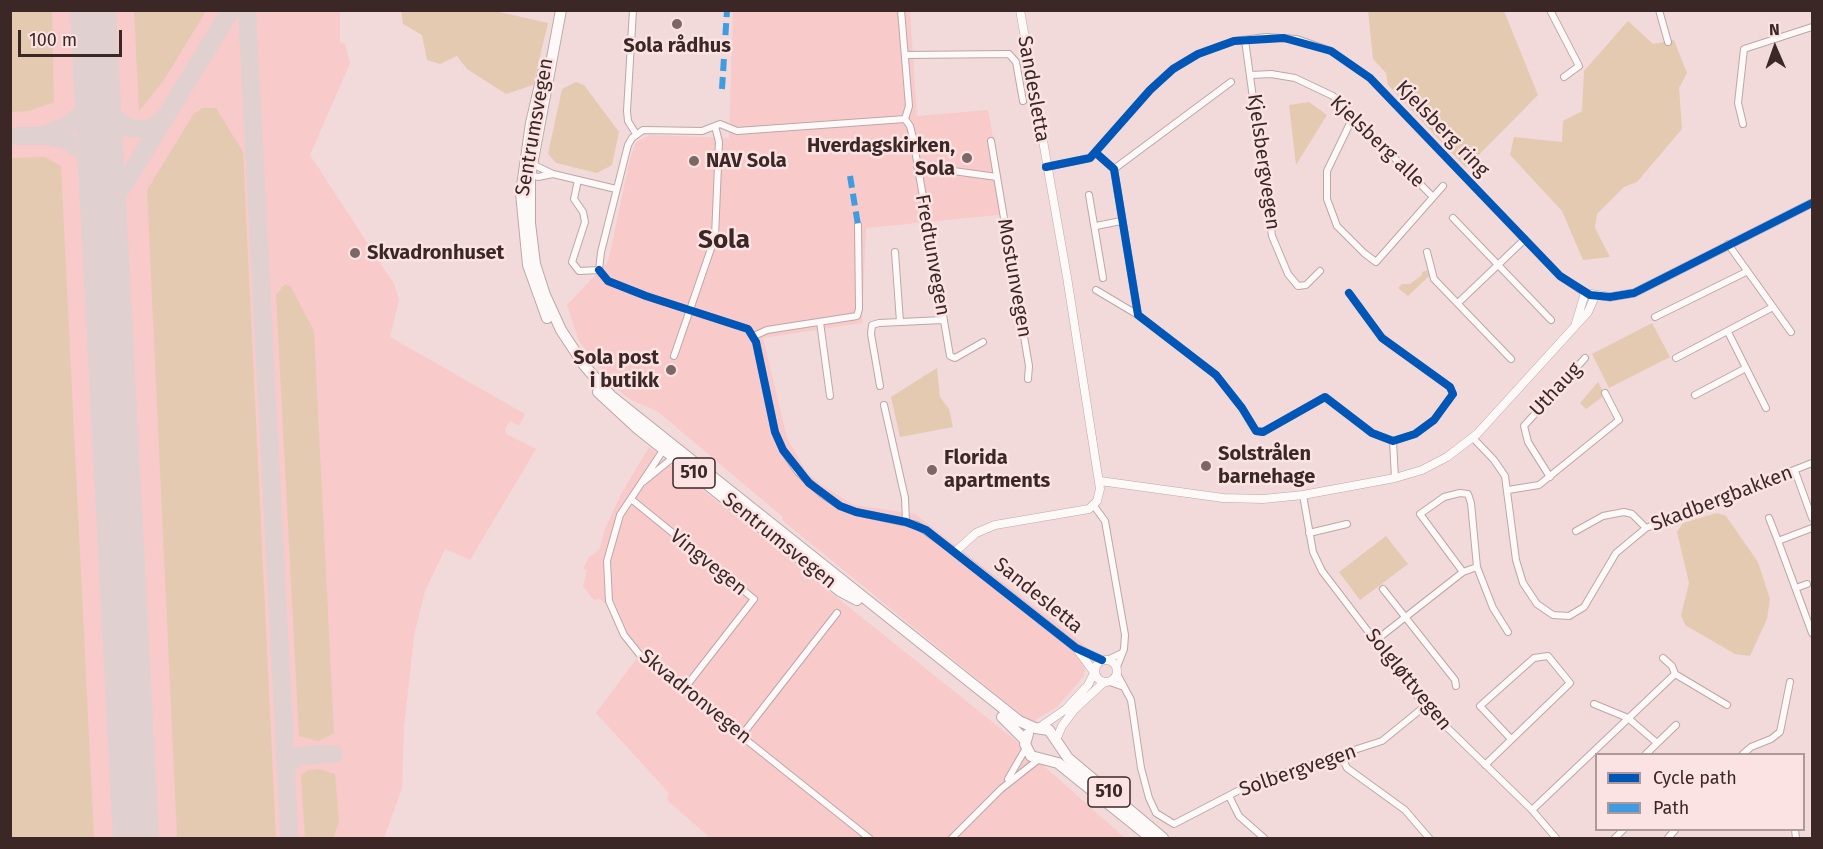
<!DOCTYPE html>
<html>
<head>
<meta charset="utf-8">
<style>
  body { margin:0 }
  #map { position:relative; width:1823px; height:849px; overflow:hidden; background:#f2dada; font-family:"Fira Sans",sans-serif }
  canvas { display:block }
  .frame { position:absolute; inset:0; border:12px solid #3c2727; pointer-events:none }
  .legend { position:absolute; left:1595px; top:753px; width:210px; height:78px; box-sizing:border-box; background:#fbe3e3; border:2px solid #af9898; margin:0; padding:8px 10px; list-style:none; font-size:18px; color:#3c2727 }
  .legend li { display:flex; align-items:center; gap:12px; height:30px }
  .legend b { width:30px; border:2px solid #af9898 }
  .north { position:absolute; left:1745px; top:18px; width:60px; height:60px; -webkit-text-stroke:4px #fbe3e3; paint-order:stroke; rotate:358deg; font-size:16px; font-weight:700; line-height:24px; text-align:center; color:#3c2727 }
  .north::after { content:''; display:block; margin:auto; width:21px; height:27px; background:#3c2727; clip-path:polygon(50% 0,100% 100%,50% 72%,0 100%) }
  .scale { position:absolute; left:18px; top:30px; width:104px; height:27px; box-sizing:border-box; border:3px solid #3c2727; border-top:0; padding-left:8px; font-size:18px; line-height:21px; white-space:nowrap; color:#3c2727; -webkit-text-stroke:4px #fbe3e3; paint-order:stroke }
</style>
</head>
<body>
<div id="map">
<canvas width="1823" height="849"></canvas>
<div class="frame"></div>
<ul class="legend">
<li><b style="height:8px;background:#0057b8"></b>Cycle path</li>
<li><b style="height:8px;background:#3f9ce0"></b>Path</li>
</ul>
<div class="north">N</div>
<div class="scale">100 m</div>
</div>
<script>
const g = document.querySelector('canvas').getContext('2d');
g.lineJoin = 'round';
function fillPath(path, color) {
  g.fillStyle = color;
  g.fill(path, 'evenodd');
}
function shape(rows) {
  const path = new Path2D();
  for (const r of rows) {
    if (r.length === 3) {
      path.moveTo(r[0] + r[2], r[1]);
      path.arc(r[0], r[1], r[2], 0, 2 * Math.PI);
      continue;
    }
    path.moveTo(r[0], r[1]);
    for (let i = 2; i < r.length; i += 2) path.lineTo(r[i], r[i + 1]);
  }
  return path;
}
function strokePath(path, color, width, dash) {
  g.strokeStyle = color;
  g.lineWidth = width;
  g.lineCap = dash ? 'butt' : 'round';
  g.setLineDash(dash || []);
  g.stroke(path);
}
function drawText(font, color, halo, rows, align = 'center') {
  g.font = font + ' "Fira Sans",sans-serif';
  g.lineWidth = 5;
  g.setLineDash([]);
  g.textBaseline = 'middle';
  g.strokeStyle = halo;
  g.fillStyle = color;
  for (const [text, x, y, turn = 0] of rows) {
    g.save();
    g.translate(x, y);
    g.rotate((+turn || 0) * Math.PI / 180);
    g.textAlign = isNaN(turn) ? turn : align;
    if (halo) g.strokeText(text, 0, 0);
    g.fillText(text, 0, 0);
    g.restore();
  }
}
const built = shape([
  [10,11,340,11,340,42,345,44,350,63,310,155,394,284,399,300,390,337,525,414,519,426,510,421,505,429,506,434,536,449,470,560,445,549,425,591,414,636,404,728,402,788,384,838,11,838],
  [733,11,910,11,917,116,988,110,1007,214,866,228,862,323,763,338,787,438,806,471,820,484,854,505,915,514,1087,647,1084,676,1057,707,1031,723,782,520,783,517,657,411,631,400,617,389,579,341,567,305,608,262,630,159,636,142,650,135,729,138],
  [649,447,1010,736,1125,838,710,838,669,802,667,798,669,793,596,713,637,658,619,635,606,604,600,599,594,600,583,586,587,570,583,569,589,557,599,550,605,529,620,496]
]);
const green = shape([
  [10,11,52,11,54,102,29,111,11,112],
  [134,11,206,11,164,80,139,111],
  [401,11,495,11,548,23,533,85,506,94,467,69,457,56,440,64,427,60,422,35,403,24],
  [1368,11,1504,11,1538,95,1466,168,1388,85,1386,73,1373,59],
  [1628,21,1653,44,1674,40,1687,73,1679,88,1682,129,1637,182,1624,187,1597,214,1595,228,1610,257,1583,260,1562,211,1510,155,1514,137,1562,142,1563,121,1582,111,1584,71],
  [576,82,584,85,619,132,612,165,597,173,556,163,548,154,562,89],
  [1309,102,1327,115,1296,165,1289,105],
  [202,108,216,108,243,152,276,838,177,838,147,190,193,115],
  [45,157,61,166,94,838,11,838,11,158],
  [1427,270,1429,276,1408,296,1398,288,1402,284,1410,284,1422,275,1422,272],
  [285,284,291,287,314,331,334,733,318,741,299,736,276,295],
  [1652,323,1670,357,1609,388,1592,354],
  [937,368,940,397,949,409,953,427,900,437,891,397],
  [1598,382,1605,395,1586,409,1580,403],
  [1717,513,1726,516,1758,562,1770,599,1767,619,1750,656,1735,654,1685,625,1681,615,1689,583,1677,532,1683,523],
  [1386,536,1408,564,1360,600,1339,572],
  [319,769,335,774,339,822,333,838,305,838,301,775,308,770]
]);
const taxiway = shape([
  [247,10,286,770],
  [98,96,111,115,129,128,149,129,163,120],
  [44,135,67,126,83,113,93,96,97,76],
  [10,136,50,136,71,143,83,151,94,165,103,193],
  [104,217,231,10],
  [289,838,286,770,289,763,298,756,334,754]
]);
const runway = shape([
  [93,10,136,838]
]);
const minor = shape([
  [633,10,627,111,628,121,636,134],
  [901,10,909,106,905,119],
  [1550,10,1579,66,1564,77],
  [1659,10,1668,42],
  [1245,40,1272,236,1288,274,1298,286,1306,285,1320,271],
  [905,55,1009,54,1016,62,1023,101],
  [1251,75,1271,74,1295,78,1333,96,1433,197],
  [1353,117,1327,171,1327,199,1337,226,1364,253,1376,262,1443,186],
  [905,119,910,126,913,138,950,356,955,358,983,342],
  [1743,124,1738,103,1744,49,1812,27],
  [991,141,1029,366,1028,379],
  [1096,153,1114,169,1138,315,1216,375,1242,408,1256,431,1263,432,1325,397,1372,433,1393,441,1415,434,1434,420,1453,394,1450,387,1382,338,1349,293],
  [532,164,553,174,616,189],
  [917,166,997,177],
  [1046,167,1090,158,1150,90,1173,69,1198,54,1234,41,1266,37,1297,39,1331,51,1370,78,1560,276,1585,293],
  [1114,169,1231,82],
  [528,174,538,177,553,174],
  [578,180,574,199,583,212,585,222,572,262,579,271,599,270],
  [1089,195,1103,278],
  [1453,218,1551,320],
  [1096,226,1121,221],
  [1728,244,1791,332],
  [895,252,900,322],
  [1427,252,1434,279,1511,359],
  [599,270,608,281,646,296,748,329,756,342,775,432,783,450,798,472,823,495,840,506,856,512,917,525,955,552],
  [599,270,601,252,628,145,632,138,643,130,702,131,720,124,737,131,905,119],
  [1096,290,1138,315],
  [1458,303,1525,239],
  [1655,317,1746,272],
  [820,322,830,396],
  [1728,332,1766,408],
  [754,336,767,330,857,316,859,309,858,225],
  [674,356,715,237,719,142,715,126],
  [1676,358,1773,307],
  [880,386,871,334,872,325,879,323,943,320],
  [1695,395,1746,368],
  [884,405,905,498,906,522],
  [1473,438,1494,460,1505,476,1516,560,1523,583,1537,604,1553,615,1569,616,1584,607,1616,553,1646,528,1812,463],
  [1393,441,1395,478],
  [664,449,620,515,607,561,609,601,624,635,640,655,869,838],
  [1795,471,1812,518],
  [1550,477,1528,442,1524,426,1585,358],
  [643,482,675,456],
  [1508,490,1539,485,1619,420,1605,393],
  [1303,495,1313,552,1322,571,1425,706,1532,810,1556,838],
  [631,499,754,599,684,689],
  [1094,506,1105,521,1125,635,1124,649,1117,667],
  [1769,518,1778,541,1812,528],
  [1576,531,1603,516,1624,512,1632,514,1646,528],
  [1309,533,1347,524],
  [1778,541,1812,633],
  [1463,572,1420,514,1444,497,1460,493,1468,494,1471,503,1477,567,1493,608,1508,632],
  [1796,588,1807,584],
  [1383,589,1455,680,1456,686],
  [1375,641,1463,572,1477,567],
  [1663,658,1672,666,1675,674,1727,705],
  [1107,660,1122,653],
  [1117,674,1131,700,1141,768,1149,798,1156,813,1174,824,1255,782,1382,741,1425,706],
  [1110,682,1124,687],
  [1594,704,1628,718,1657,743],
  [742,735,837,613],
  [1340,754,1347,768,1405,810,1429,838],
  [1646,754,1676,725],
  [1743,754,1751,747,1771,739,1780,732,1790,682],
  [1485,765,1570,683,1548,656,1534,658,1480,706,1511,739],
  [1008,779,1026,748],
  [1229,796,1239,816,1264,838],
  [1532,810,1675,674],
  [1795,830,1796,838],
  [952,838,1001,789,1039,759],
  [1615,838,1623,830],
  [1668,838,1675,830]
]);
const tertiary = shape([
  [1020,10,1067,277,1100,489,1097,501,1089,509,995,525,976,533,955,552,1076,648,1102,660],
  [1576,323,1585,293,1610,297,1634,293,1812,203],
  [1100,481,1223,498,1263,499,1303,495,1395,478,1422,470,1447,457,1477,434,1588,312,1595,296],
  [1077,649,1094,672],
  [1106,671,11],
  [1040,727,1066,709,1088,685,1094,673],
  [1056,740,1062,726,1074,710,1103,683]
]);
const primary = shape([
  [561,10,530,176,530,223,535,264,545,295,561,330,584,365,611,396,1019,721,1035,728,1049,730,1068,758,1163,838],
  [543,72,531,123,521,193,528,265,547,318],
  [598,392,637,428,840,591,857,600],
  [1002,717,1025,740],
  [1028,734,1025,744,1031,756,1058,763,1151,838]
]);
const quiet = shape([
  [722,89,727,10],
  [850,176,858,225]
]);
const cycleway = shape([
  [1096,153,1114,169,1138,315,1216,375,1242,408,1256,431,1263,432,1325,397,1372,433,1393,441,1415,434,1434,420,1453,394,1450,387,1382,338,1349,293],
  [1046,167,1090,158,1150,90,1173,69,1198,54,1234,41,1284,38,1331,51,1370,78,1560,276,1590,295,1610,297,1634,293,1812,203],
  [599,270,608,281,646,296,748,329,756,342,775,432,783,450,809,483,840,506,856,512,906,522,926,530,1076,648,1102,660]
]);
const markers = [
  [677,24,6,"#7c6666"],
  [967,158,6,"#7c6666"],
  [694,161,6,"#7c6666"],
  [355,253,6,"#7c6666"],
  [671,370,6,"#7c6666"],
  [1206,466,6,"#7c6666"],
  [932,470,6,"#7c6666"]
];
const shields = [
  [694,473,42],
  [1109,792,42]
];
const shieldNames = [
  ["510",694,473],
  ["510",1109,792]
];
const poiNames = [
  ["Sola rådhus",677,46,"center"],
  ["Hverdagskirken,",955,146,"right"],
  ["Sola",955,169,"right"],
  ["NAV Sola",706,161],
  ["Skvadronhuset",367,253],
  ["Sola post",659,358,"right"],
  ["i butikk",659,381,"right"],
  ["Solstrålen",1218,454],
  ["barnehage",1218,477],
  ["Florida",944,458],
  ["apartments",944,481]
];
const streetNames = [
  ["Sandesletta",1033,89,80],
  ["Sentrumsvegen",535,127,-80],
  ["Kjelsberg ring",1442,129,46],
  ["Kjelsberg alle",1377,142,44],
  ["Kjelsbergvegen",1263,162,82],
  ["Fredtunvegen",932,255,80],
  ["Mostunvegen",1014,278,80],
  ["Uthaug",1556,390,-47],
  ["Skadbergbakken",1722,499,-21],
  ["Sentrumsvegen",779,541,39],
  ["Vingvegen",708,563,39],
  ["Sandesletta",1038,596,39],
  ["Solgløttvegen",1408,680,51],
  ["Skvadronvegen",695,697,39],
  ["Solbergvegen",1298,771,-19]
];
const districtNames = [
  ["Sola",724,241]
];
fillPath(built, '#f8caca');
fillPath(green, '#e4cab0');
strokePath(taxiway, '#e0d0d0', 18);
strokePath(runway, '#e0d0d0', 46);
strokePath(minor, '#bca7a7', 8);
strokePath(tertiary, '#bca7a7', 9);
strokePath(primary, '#bca7a7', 12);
strokePath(minor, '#fdf9f9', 6);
strokePath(tertiary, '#fdf9f9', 8);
strokePath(primary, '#fdf9f9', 10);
strokePath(quiet, '#3f9ce0', 6, [12, 6]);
strokePath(cycleway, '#0057b8', 8);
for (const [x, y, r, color] of markers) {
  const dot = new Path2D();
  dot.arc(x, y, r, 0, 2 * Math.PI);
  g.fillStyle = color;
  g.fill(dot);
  strokePath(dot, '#fbe3e3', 2);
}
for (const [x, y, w] of shields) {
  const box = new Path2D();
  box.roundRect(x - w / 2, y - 15, w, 30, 4.5);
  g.fillStyle = '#fbe3e3';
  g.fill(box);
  strokePath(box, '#3c2727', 1.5);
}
drawText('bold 18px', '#3c2727', null, shieldNames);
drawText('bold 20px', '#3c2727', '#fbe3e3', poiNames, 'left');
drawText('20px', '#3c2727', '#fbe3e3', streetNames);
drawText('bold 26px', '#3c2727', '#fbe3e3', districtNames);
</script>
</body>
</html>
